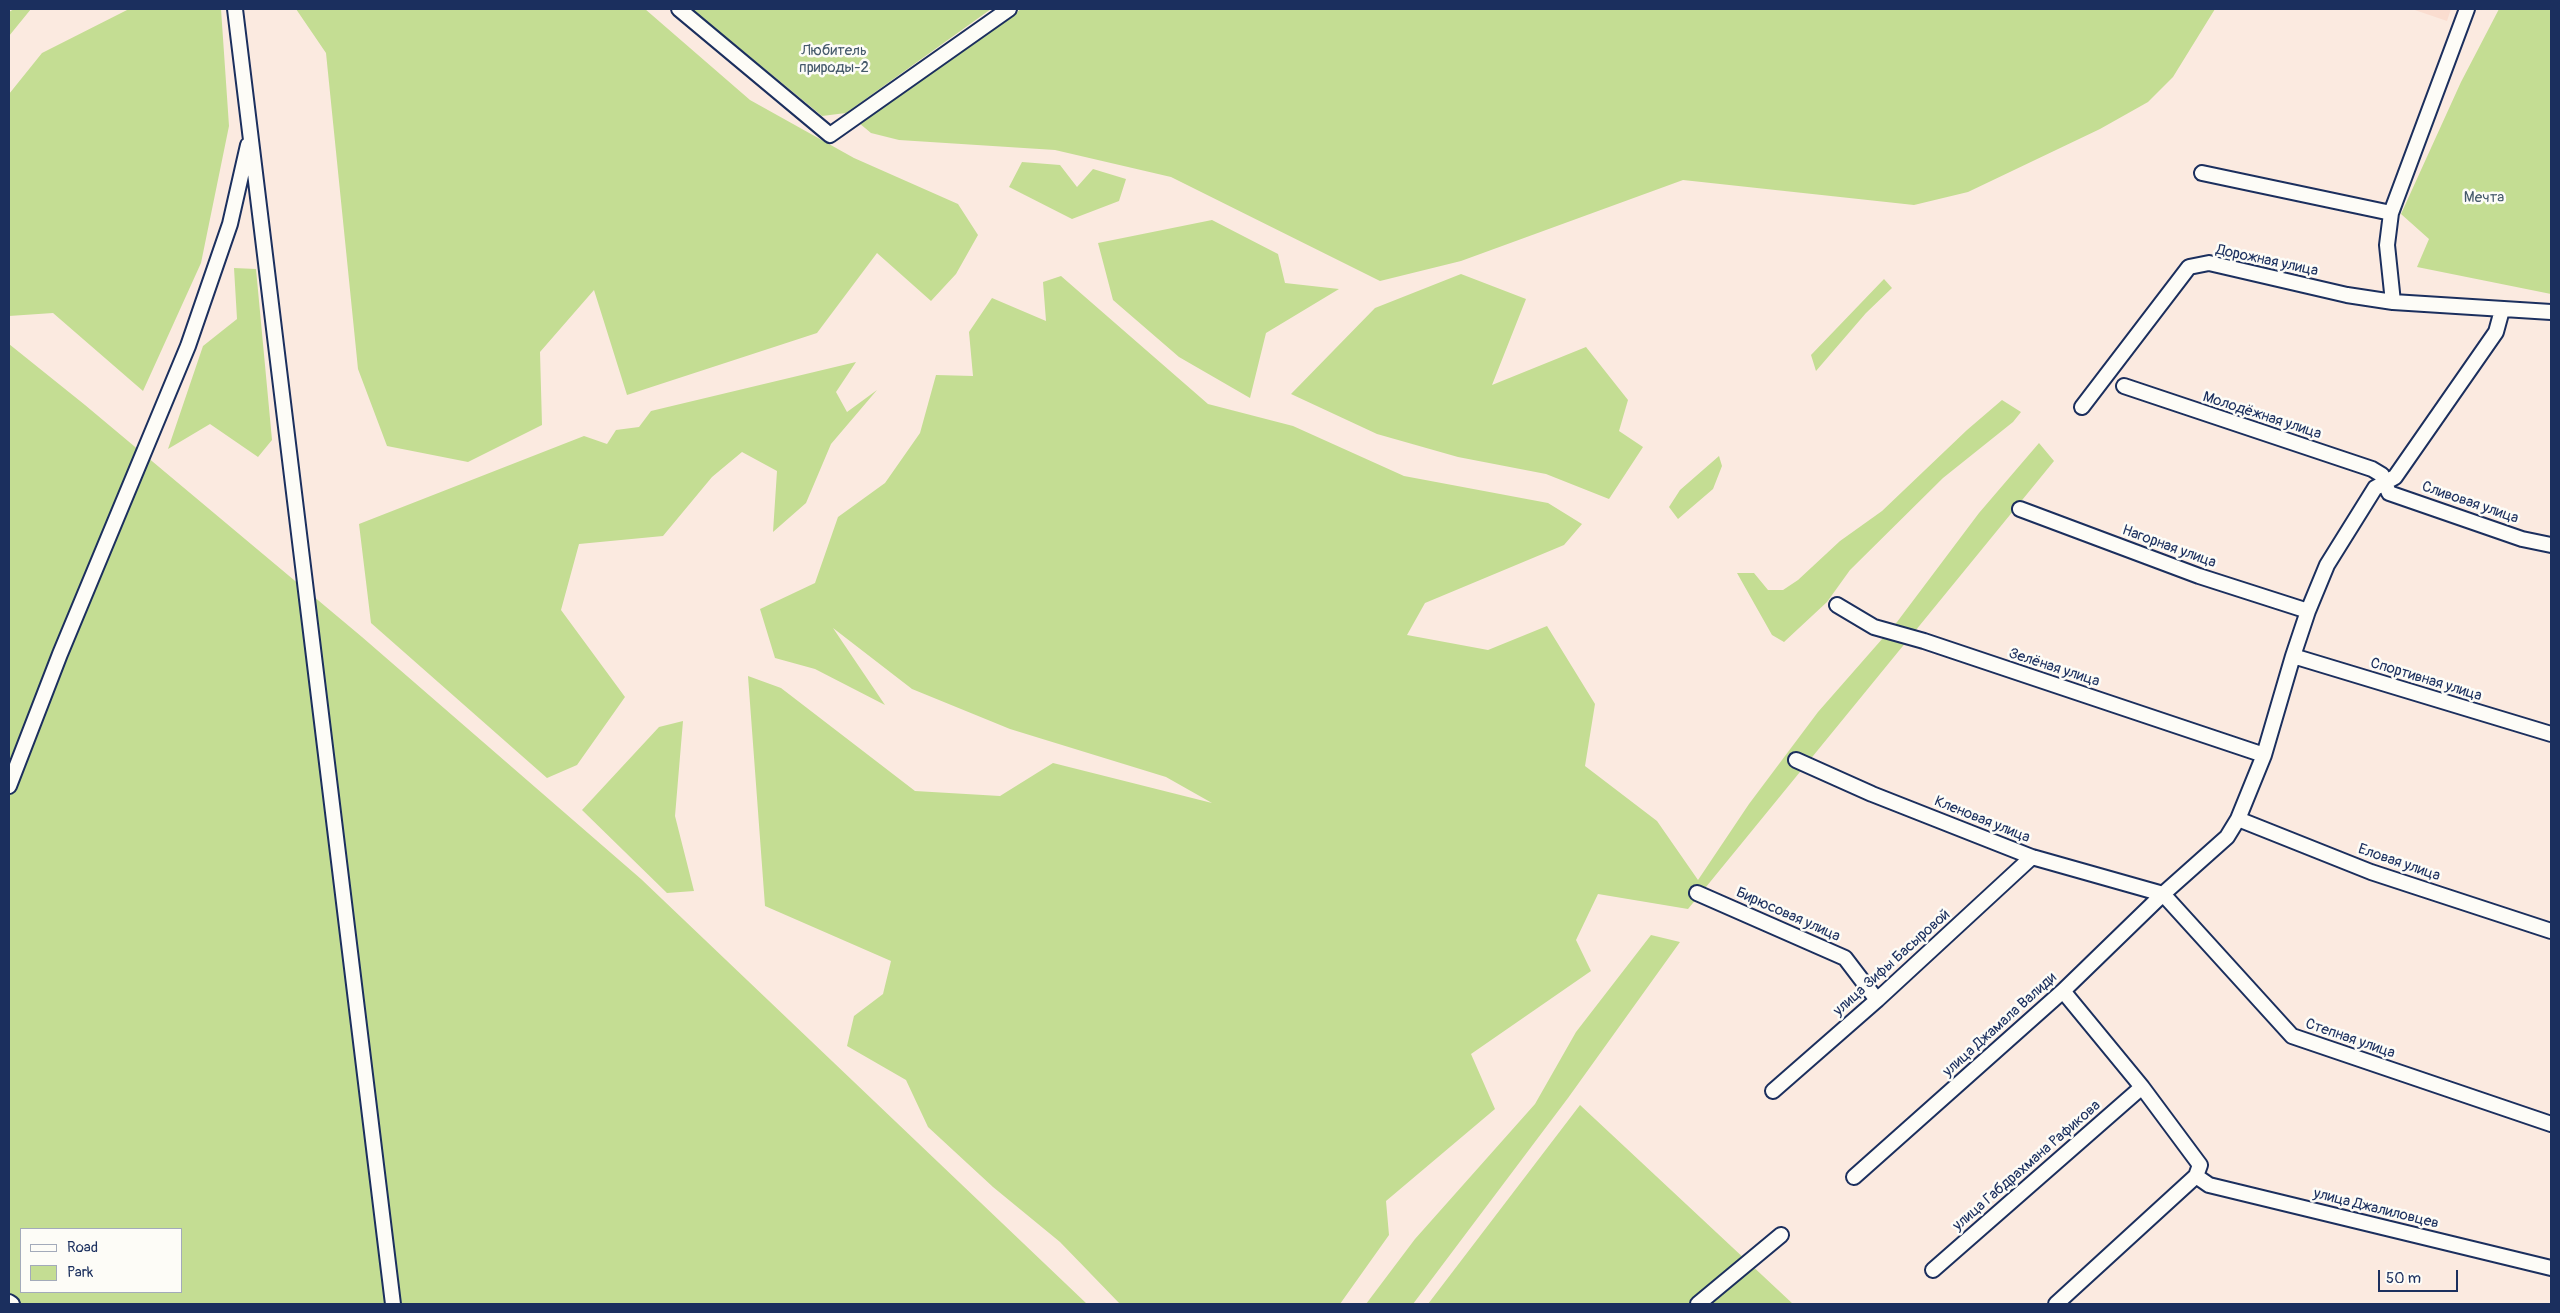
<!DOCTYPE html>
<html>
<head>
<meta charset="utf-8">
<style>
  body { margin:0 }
  #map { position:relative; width:2560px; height:1313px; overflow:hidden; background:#fbeae0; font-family:Pangolin,sans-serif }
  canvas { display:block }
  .frame { position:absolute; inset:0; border:10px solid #1b2f5e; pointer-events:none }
  .legend { position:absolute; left:20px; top:1228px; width:162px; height:65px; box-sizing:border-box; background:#fdfcf7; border:1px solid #a3aaba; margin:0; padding:6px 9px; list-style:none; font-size:15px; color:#1b2f5e }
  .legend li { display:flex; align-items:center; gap:10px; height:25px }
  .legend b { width:25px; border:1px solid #a3aaba }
  .scale { position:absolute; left:2378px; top:1270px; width:80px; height:22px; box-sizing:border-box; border:2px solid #1b2f5e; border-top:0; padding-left:6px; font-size:15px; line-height:18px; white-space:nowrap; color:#1b2f5e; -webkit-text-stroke:4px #fdfcf7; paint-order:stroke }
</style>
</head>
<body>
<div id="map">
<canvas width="2560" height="1313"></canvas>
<div class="frame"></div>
<ul class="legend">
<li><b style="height:6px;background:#fdfcf7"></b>Road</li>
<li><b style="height:14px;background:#c4dd93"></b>Park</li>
</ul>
<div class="scale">50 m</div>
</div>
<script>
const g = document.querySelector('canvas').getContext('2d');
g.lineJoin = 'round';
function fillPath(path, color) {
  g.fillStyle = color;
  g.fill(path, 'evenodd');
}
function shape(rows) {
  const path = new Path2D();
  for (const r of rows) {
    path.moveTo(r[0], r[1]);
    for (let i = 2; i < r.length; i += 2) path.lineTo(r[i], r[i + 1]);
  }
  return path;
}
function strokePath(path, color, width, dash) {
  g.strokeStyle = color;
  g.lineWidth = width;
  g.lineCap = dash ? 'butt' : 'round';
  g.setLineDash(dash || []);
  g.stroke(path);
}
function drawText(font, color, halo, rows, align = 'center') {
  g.font = font + ' Pangolin,sans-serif';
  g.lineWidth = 5;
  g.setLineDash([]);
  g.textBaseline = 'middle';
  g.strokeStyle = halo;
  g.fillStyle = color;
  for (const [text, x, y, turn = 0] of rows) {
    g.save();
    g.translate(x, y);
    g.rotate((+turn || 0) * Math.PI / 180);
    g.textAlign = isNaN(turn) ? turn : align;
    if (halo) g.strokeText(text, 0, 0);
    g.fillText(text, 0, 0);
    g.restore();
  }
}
const built = shape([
  [2412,9,2451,9,2447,21]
]);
const green = shape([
  [14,9,31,9,9,36,9,12],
  [129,9,221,9,229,126,201,263,143,391,53,313,9,316,9,94,42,53],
  [296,9,645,9,750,100,854,158,958,204,978,235,956,274,931,301,877,253,817,333,627,395,594,290,540,352,542,425,468,462,387,446,358,369,326,53],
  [692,9,991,9,846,113,822,116],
  [1021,9,2215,9,2173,77,2148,102,2100,129,1968,192,1914,205,1683,180,1461,261,1380,281,1171,177,1055,150,899,140,871,133,859,123],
  [2499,9,2551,9,2551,294,2417,267,2429,239,2401,214,2461,82],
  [1022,162,1060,165,1077,187,1093,169,1126,179,1119,201,1072,219,1009,187],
  [1212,220,1278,254,1285,283,1339,289,1266,333,1250,398,1179,357,1113,300,1098,243],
  [234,268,256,269,272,440,258,457,210,424,168,449,203,346,237,319],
  [1461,274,1526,299,1492,385,1586,347,1628,400,1619,431,1643,447,1609,499,1546,474,1458,457,1377,434,1291,394,1375,308],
  [1061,276,1208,404,1293,426,1404,476,1548,503,1582,524,1564,545,1425,603,1407,635,1488,650,1547,626,1595,704,1585,766,1657,821,1698,880,1749,804,1818,712,1897,622,1979,513,2039,443,2054,461,1688,909,1598,894,1576,940,1591,971,1471,1054,1495,1109,1386,1201,1389,1235,1340,1304,1120,1304,1060,1242,993,1187,928,1127,906,1080,847,1046,854,1016,883,994,891,961,765,906,748,676,781,688,915,791,1000,796,1053,763,1212,803,1166,777,1010,729,912,689,833,628,885,705,815,669,775,658,760,609,815,583,838,517,885,483,920,433,936,375,973,376,969,332,992,298,1046,321,1043,282],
  [1884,279,1892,288,1866,313,1816,371,1811,355],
  [9,344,85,405,362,637,641,879,1087,1304,9,1304],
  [21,1229,181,1229,181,1292,21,1292],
  [856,362,836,392,847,412,877,390,831,444,806,503,773,532,777,471,742,452,712,477,663,536,579,544,561,610,625,697,577,765,547,778,371,623,359,524,584,436,607,444,616,430,639,427,651,411],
  [2002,400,2021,412,2013,422,1943,478,1850,570,1827,602,1784,642,1772,635,1737,573,1754,573,1768,590,1783,590,1798,580,1840,541,1882,511,1967,430],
  [1719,456,1722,466,1713,489,1678,519,1669,507,1680,490],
  [683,721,675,816,694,891,667,893,582,810,659,727],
  [1651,935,1680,942,1568,1098,1413,1304,1366,1304,1415,1239,1535,1104,1576,1032],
  [1580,1105,1793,1304,1428,1304]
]);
const minor = shape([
  [235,9,393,1304],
  [679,9,830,135,1009,9],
  [2202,173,2391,213],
  [2393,302,2387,245,2391,213,2467,9],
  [2124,386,2372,469,2382,475,2389,493,2522,539,2551,545],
  [2082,407,2189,267,2209,263,2347,295,2393,302,2551,312],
  [2020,509,2199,576,2308,611],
  [1837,605,1874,627,1924,641,2264,755],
  [2293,656,2551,734],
  [1796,760,1872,794,2032,857,2163,894],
  [9,786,60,654,188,346,230,224,248,145],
  [2238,819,2371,872,2551,931],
  [1697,893,1845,958,1877,1000],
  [2163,894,2292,1036,2551,1124],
  [1773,1091,1877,1000,2032,857],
  [2196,1176,2209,1185,2551,1268],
  [1854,1177,2063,991,2163,894,2227,837,2238,819,2264,755,2293,656,2308,611,2327,565,2375,488,2395,477,2496,332,2502,310],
  [1933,1270,2142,1087],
  [9,1302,12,1304],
  [1698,1304,1781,1235],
  [2056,1304,2196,1176,2200,1165,2142,1087,2063,991]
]);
const parkNames = [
  ["Любитель",834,51],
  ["природы-2",834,68],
  ["Мечта",2484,198]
];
const streetNames = [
  ["Дорожная улица",2267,261,12],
  ["Молодёжная улица",2262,416,18],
  ["Сливовая улица",2470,503,19],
  ["Нагорная улица",2169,547,20],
  ["Зелёная улица",2054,668,18],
  ["Спортивная улица",2426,680,17],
  ["Кленовая улица",1982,820,22],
  ["Еловая улица",2399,863,19],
  ["Бирюсовая улица",1788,915,24],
  ["улица Зифы Басыровой",1892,963,-42],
  ["улица Джамала Валиди",2000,1025,-42],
  ["Степная улица",2350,1039,19],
  ["улица Габдрахмана Рафикова",2027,1166,-41],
  ["улица Джалиловцев",2376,1209,14]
];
fillPath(built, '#faddd0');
fillPath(green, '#c4dd93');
strokePath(minor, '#1b2f5e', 18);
strokePath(minor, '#fdfcf7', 14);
drawText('15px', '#455a6b', '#fdfcf7', parkNames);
drawText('15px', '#1b2f5e', '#fdfcf7', streetNames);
</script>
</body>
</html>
